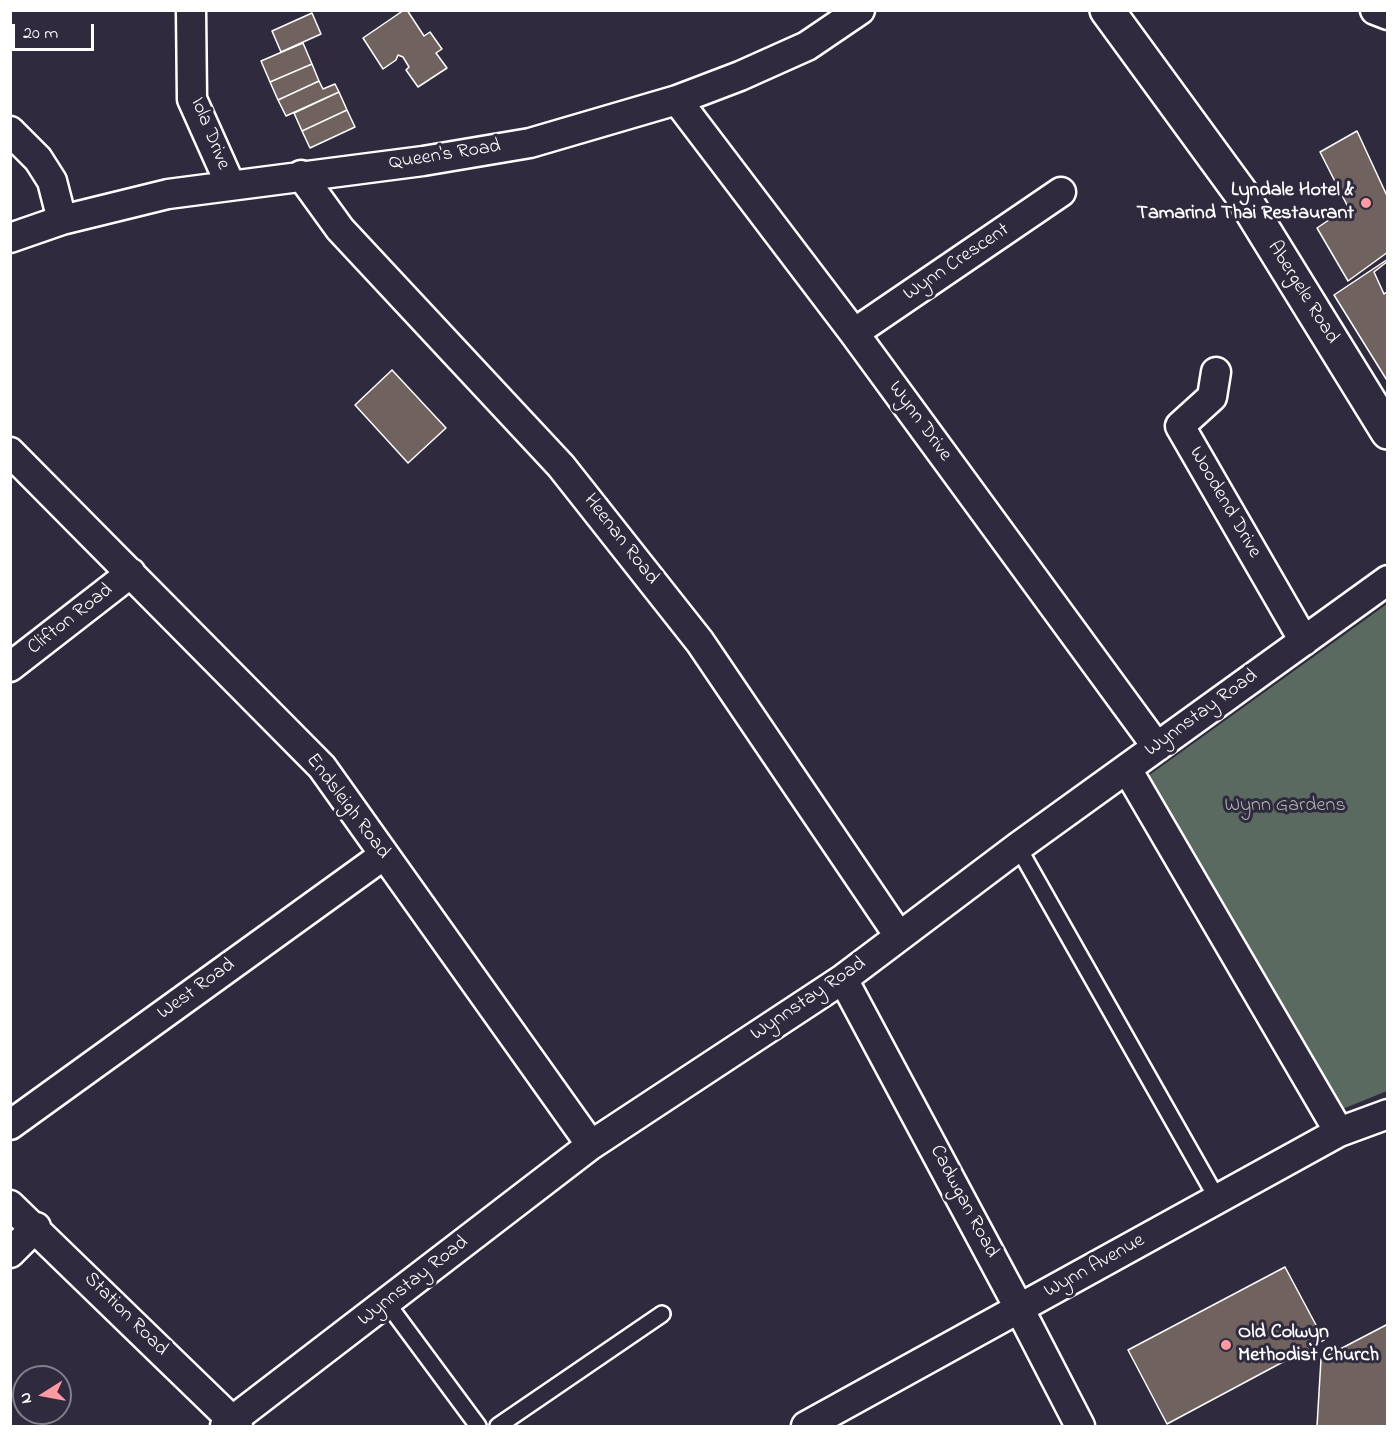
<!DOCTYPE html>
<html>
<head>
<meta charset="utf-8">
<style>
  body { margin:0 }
  #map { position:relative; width:1398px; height:1437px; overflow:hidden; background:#2f2a3d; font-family:"Indie Flower",sans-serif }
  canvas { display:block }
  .frame { position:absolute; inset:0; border:12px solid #fff; pointer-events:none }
  .north { position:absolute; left:12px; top:1365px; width:60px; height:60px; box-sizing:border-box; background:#2f2a3d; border:2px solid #827f8b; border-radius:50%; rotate:259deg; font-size:16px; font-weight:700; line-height:24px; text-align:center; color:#fff }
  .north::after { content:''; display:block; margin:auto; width:21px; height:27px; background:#ff9aa2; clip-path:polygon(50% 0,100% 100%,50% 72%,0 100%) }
  .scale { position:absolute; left:12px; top:24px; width:82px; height:27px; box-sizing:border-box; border:3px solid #fff; border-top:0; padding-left:8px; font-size:18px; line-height:21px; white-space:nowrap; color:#fff; -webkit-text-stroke:4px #2f2a3d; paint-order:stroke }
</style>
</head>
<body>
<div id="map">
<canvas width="1398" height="1437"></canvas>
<div class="frame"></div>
<div class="north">N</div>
<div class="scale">20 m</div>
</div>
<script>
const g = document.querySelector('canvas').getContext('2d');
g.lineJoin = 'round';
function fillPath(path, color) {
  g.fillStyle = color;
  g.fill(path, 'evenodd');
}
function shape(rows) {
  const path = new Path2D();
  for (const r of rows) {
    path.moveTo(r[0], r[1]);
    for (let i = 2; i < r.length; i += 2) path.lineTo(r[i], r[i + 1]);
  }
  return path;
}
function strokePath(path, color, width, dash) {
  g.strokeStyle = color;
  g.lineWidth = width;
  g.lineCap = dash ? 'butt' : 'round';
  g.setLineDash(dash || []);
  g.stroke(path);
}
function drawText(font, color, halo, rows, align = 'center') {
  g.font = font + ' "Indie Flower",sans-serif';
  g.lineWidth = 6;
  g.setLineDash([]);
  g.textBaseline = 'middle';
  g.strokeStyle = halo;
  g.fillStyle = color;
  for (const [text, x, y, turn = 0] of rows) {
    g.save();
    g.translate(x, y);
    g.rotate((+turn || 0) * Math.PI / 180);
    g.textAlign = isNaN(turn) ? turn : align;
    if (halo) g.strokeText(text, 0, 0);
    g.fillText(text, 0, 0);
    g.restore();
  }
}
const green = shape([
  [1387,604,1387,1091,1340,1110,1148,776]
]);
const building = shape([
  [404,10,407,10,424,36,430,32,442,49,436,53,447,68,418,87,406,70,409,67,403,57,398,55,396,60,383,69,363,38,404,10],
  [312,13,321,34,281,52,272,31,312,13],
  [303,43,312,64,270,82,261,61,303,43],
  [312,64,319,81,278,100,270,82,312,64],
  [319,81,323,89,335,84,339,92,286,116,278,100,319,81],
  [339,92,347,110,302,131,294,113,339,92],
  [347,110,355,127,310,148,302,131,347,110],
  [1357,131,1388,198,1388,252,1348,281,1317,228,1348,207,1320,152,1357,131],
  [1388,259,1388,382,1334,295,1388,259],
  [1388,261,1388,291,1384,294,1374,272,1388,261],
  [392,370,446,428,408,463,355,405,392,370],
  [1285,1267,1324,1340,1167,1424,1128,1350,1285,1267],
  [1388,1324,1388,1426,1317,1426,1321,1359,1388,1324]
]);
const service = shape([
  [1018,847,1218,1200],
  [387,1303,478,1426],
  [498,1426,662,1314]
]);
const minor = shape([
  [191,10,192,99,230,184],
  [1375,10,1388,15],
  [677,100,854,333,1157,747],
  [10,131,38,159,52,181,62,220],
  [301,175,340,229,561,466,700,642,899,936],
  [10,238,62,220,168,194,423,161,530,143,677,100,740,76,807,46,860,10],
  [854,333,1061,192],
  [1216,372,1212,397,1180,426,1304,641],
  [10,452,322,767,591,1145],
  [10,667,131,573],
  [1127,769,1339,1132],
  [843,979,1019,1308,1080,1426],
  [10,1125,384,855],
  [10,1205,238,1426],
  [10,1253,36,1227],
  [225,1426,591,1145,843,979,1018,847,1388,580],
  [806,1426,1339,1132,1388,1114]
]);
const primary = shape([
  [1107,10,1240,192,1388,432]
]);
const markers = [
  [1366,203,6,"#ff9aa2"],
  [1226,1345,6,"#ff9aa2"]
];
const streetNames = [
  ["Iola Drive",209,134,68],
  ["Queen's Road",445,156,-9],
  ["Wynn Crescent",957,263,-34],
  ["Abergele Road",1302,293,58],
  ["Wynn Drive",919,422,54],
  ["Woodend Drive",1224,503,60],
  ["Heenan Road",620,540,52],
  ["Clifton Road",71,620,-38],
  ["Wynnstay Road",1202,714,-36],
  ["Endsleigh Road",347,807,53],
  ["West Road",197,990,-36],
  ["Wynnstay Road",809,1000,-34],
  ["Cadwgan Road",963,1202,62],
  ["Wynn Avenue",1095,1267,-29],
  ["Wynnstay Road",414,1282,-38],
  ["Station Road",125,1315,45]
];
const poiNames = [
  ["Lyndale Hotel &",1354,192],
  ["Tamarind Thai Restaurant",1354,215],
  ["Old Colwyn",1238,1334,"left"],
  ["Methodist Church",1238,1357,"left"]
];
const parkNames = [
  ["Wynn Gardens",1285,807]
];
fillPath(green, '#5a6a61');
fillPath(building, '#70625e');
strokePath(building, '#fff', 1.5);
strokePath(service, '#fff', 20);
strokePath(minor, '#fff', 33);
strokePath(primary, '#fff', 38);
strokePath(service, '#2f2a3d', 15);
strokePath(minor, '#2f2a3d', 28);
strokePath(primary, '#2f2a3d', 33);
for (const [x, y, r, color] of markers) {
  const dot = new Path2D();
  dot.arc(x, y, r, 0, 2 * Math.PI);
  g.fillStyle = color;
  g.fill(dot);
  strokePath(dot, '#2f2a3d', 2);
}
drawText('20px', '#fff', '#2f2a3d', streetNames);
drawText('bold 20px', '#fff', '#2f2a3d', poiNames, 'right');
drawText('20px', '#acb4b0', '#2f2a3d', parkNames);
</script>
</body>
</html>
